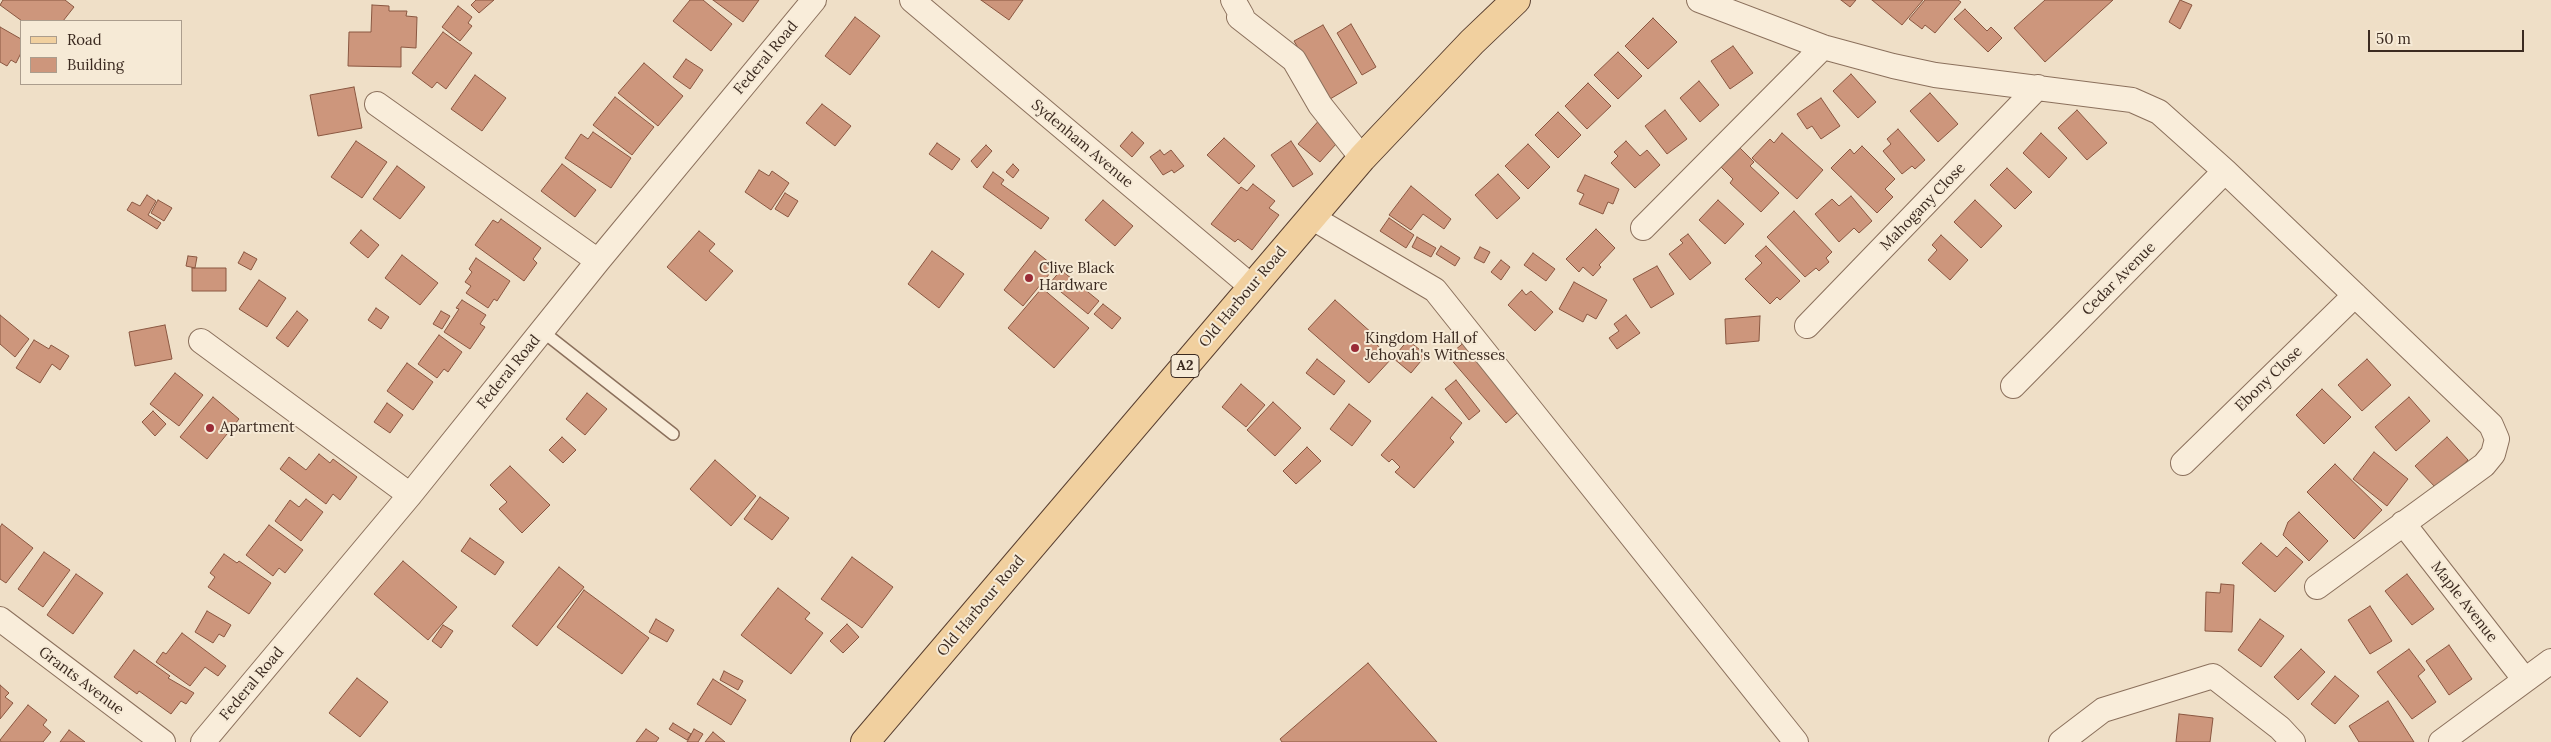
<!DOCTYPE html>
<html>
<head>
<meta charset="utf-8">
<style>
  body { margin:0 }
  #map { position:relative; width:2551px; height:742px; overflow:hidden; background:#efdfc7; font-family:Lora,serif }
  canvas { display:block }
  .legend { position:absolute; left:20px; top:20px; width:162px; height:65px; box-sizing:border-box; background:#f6ead6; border:1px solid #ab9d8d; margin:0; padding:6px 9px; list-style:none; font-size:15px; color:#3b2a20 }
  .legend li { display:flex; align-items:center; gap:10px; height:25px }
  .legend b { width:25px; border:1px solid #ab9d8d }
  .scale { position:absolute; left:2368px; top:30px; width:156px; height:22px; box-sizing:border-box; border:2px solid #3b2a20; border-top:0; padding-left:6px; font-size:15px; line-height:18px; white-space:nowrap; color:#3b2a20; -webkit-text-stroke:4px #f6ead6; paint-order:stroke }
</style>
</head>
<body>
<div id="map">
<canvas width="2551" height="742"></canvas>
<ul class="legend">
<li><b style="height:6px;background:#f1d09f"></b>Road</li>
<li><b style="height:14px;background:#cd967c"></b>Building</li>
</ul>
<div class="scale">50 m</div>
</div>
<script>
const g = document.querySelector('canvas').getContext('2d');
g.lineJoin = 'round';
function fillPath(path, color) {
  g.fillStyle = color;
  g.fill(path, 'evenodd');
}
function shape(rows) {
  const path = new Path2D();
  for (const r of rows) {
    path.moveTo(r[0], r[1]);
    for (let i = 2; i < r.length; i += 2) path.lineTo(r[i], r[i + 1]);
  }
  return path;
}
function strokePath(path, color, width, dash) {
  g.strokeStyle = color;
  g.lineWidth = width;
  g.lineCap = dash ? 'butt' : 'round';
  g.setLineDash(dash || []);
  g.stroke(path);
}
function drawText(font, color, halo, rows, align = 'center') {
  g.font = font + ' Lora,serif';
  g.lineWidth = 4;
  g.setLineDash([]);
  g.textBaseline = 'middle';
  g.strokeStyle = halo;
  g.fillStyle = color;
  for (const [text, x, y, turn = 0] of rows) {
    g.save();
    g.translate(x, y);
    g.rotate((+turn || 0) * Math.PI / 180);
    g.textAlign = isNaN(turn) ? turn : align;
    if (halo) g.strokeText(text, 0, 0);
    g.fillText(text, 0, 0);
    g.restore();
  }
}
const building = shape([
  [3,0,65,0,74,7,63,21,22,21,0,5,3,0],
  [476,0,494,0,479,13,471,5,476,0],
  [690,0,703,0,732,24,711,51,673,21,690,0],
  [713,0,759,0,743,22,713,0],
  [981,0,1023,0,1009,20,981,0],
  [1841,0,1856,0,1850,7,1841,0],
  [1872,0,1923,0,1902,25,1872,0],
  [1925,0,1958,0,1961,2,1935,33,1925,25,1922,29,1909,19,1925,0],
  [2045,0,2113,0,2045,62,2014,28,2045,0],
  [2180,0,2192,5,2180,29,2169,22,2180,0],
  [372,5,389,6,389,11,407,11,406,16,417,17,416,48,401,47,401,67,348,66,349,32,371,32,372,5],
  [458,6,472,17,468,23,472,26,460,41,442,27,458,6],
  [1965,9,1987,31,1991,27,2002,38,1988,52,1954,19,1965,9],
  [855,17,880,36,850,75,825,56,855,17],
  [1653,18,1677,42,1648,69,1625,46,1653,18],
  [1351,24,1376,67,1362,75,1337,33,1351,24],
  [1323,25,1357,83,1320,105,1304,58,1294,41,1323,25],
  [0,27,21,39,21,53,16,63,11,60,7,66,0,62,0,27],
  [443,32,472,53,446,89,437,82,432,88,412,73,443,32],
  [1733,46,1753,73,1730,89,1711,61,1733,46],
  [1618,52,1642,76,1618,99,1594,75,1618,52],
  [686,59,703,70,690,89,673,77,686,59],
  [644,63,683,96,658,126,618,93,644,63],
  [1851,74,1876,102,1858,118,1833,91,1851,74],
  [475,75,506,98,482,131,451,109,475,75],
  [1699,81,1719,105,1700,122,1680,98,1699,81],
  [1588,83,1611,106,1587,129,1565,106,1588,83],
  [354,87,362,128,318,136,310,95,354,87],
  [1930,93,1958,124,1938,142,1910,111,1930,93],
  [615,97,654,127,632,155,593,125,615,97],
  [1821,98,1840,126,1821,139,1812,126,1807,129,1797,114,1821,98],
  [822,104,851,126,835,146,806,123,822,104],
  [1665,110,1687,139,1667,154,1645,126,1665,110],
  [2077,110,2107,143,2087,160,2058,128,2077,110],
  [1558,112,1581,135,1558,158,1535,135,1558,112],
  [1322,117,1344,135,1320,162,1298,144,1322,117],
  [1898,129,1925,160,1915,169,1912,166,1902,174,1883,151,1891,144,1887,139,1898,129],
  [593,132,631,158,611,188,565,158,581,134,588,139,593,132],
  [1132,132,1144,143,1132,157,1120,146,1132,132],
  [1782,133,1823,170,1797,199,1752,158,1770,139,1774,143,1782,133],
  [2041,133,2067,158,2049,178,2023,153,2041,133],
  [1224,138,1255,166,1239,184,1207,155,1224,138],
  [356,141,387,162,362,198,331,177,356,141],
  [1291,141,1313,174,1293,187,1271,155,1291,141],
  [1626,141,1640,156,1647,150,1660,165,1635,188,1611,163,1618,156,1614,152,1626,141],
  [937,143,960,159,952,170,929,154,937,143],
  [1528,144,1550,167,1528,189,1505,166,1528,144],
  [986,145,992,151,977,168,971,161,986,145],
  [1862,146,1895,179,1885,189,1893,197,1877,213,1831,168,1850,149,1854,154,1862,146],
  [1739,147,1754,162,1750,166,1779,193,1761,212,1730,183,1733,179,1720,166,1739,147],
  [1160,150,1164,155,1171,150,1184,166,1174,173,1172,170,1163,175,1150,157,1160,150],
  [562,164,596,190,575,217,541,191,562,164],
  [1013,164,1019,170,1013,178,1006,172,1013,164],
  [397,166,425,187,400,219,373,199,397,166],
  [2007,168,2032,192,2015,209,1990,185,2007,168],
  [759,170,769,176,772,171,789,183,771,210,745,192,759,170],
  [993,172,1004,180,1001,184,1049,218,1041,229,983,187,993,172],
  [1498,174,1520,198,1497,219,1475,195,1498,174],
  [1585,175,1619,189,1613,204,1608,202,1603,214,1579,204,1584,194,1577,191,1585,175],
  [1253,184,1275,201,1269,208,1279,215,1252,250,1238,239,1235,242,1211,224,1241,187,1247,191,1253,184],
  [1411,186,1451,219,1444,229,1423,214,1411,230,1389,215,1411,186],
  [785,193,798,201,788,217,775,209,785,193],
  [147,195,156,201,148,215,161,223,157,229,127,210,132,202,140,206,147,195],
  [1851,196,1872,221,1859,233,1854,228,1839,242,1815,214,1832,199,1839,206,1851,196],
  [158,200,172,208,164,221,151,213,158,200],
  [1103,200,1133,226,1115,246,1085,220,1103,200],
  [1718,200,1744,224,1725,244,1699,220,1718,200],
  [1975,200,2002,226,1981,248,1954,222,1975,200],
  [1794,211,1832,252,1826,258,1829,262,1819,271,1816,268,1805,277,1767,237,1794,211],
  [1389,218,1414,235,1406,248,1380,231,1389,218],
  [501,219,541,248,533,259,537,263,524,281,475,245,493,220,498,223,501,219],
  [1596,229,1615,248,1599,265,1601,267,1593,276,1583,267,1579,272,1566,259,1596,229],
  [361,230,379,245,368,258,350,243,361,230],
  [699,231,715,244,709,251,733,271,706,301,667,267,699,231],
  [1688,234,1711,263,1690,280,1669,254,1683,243,1680,240,1688,234],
  [1941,235,1968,260,1950,280,1928,260,1937,250,1932,245,1941,235],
  [1417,237,1436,248,1431,257,1412,247,1417,237],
  [1441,246,1460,258,1455,266,1436,254,1441,246],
  [1766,246,1800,281,1780,300,1777,297,1770,304,1745,279,1762,263,1755,256,1766,246],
  [1480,247,1490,252,1484,263,1474,258,1480,247],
  [932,251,964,274,939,308,908,284,932,251],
  [1035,251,1055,267,1023,306,1004,290,1035,251],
  [244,252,257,259,251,270,238,263,244,252],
  [1533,253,1555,269,1546,281,1524,265,1533,253],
  [402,255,438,283,420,305,385,278,402,255],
  [188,256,197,257,195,268,186,266,188,256],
  [476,258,510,281,497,301,494,299,488,308,466,293,471,286,465,282,472,272,469,269,476,258],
  [1501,260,1510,267,1501,280,1491,272,1501,260],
  [1657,266,1674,294,1651,308,1633,279,1657,266],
  [192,268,226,268,226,291,192,291,192,268],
  [1061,270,1099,301,1088,314,1050,283,1061,270],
  [259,280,286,298,267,327,239,309,259,280],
  [1574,282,1607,300,1596,319,1587,314,1583,322,1559,309,1574,282],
  [1042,288,1089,328,1054,368,1008,328,1042,288],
  [1522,290,1526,295,1531,291,1553,312,1535,331,1508,305,1522,290],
  [462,300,486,315,480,324,485,327,470,349,444,332,459,309,456,308,462,300],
  [1335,300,1373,334,1369,338,1392,358,1369,383,1308,329,1335,300],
  [1103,304,1121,318,1112,329,1094,314,1103,304],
  [376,308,389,317,381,329,368,320,376,308],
  [297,311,308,320,288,347,276,338,297,311],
  [441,311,450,316,442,329,433,324,441,311],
  [0,315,29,339,15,357,0,344,0,315],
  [1626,315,1640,333,1617,349,1609,338,1619,331,1614,324,1626,315],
  [1760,316,1759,341,1726,344,1725,319,1760,316],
  [165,325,172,359,135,366,129,332,165,325],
  [439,335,462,352,448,372,444,369,437,378,418,364,439,335],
  [34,340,49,349,51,345,69,356,60,370,52,364,40,383,16,368,34,340],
  [1408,340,1426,355,1411,373,1393,358,1408,340],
  [1467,340,1525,406,1506,423,1448,356,1467,340],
  [1317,359,1345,381,1334,395,1306,373,1317,359],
  [2367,359,2391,385,2362,411,2338,385,2367,359],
  [407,363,433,382,413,410,387,391,407,363],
  [175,373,203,395,179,426,150,404,175,373],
  [1456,380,1480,411,1469,420,1445,389,1456,380],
  [1241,384,1265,405,1246,427,1222,407,1241,384],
  [2322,389,2351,417,2324,444,2296,415,2322,389],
  [587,393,607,409,585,435,566,419,587,393],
  [213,397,239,419,207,459,180,437,213,397],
  [1432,397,1462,423,1450,438,1454,442,1414,488,1395,472,1400,467,1392,459,1389,462,1381,455,1432,397],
  [2409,397,2430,421,2396,451,2375,427,2409,397],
  [1273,402,1301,428,1275,456,1247,430,1273,402],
  [387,403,403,415,390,433,374,422,387,403],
  [1349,404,1371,421,1352,446,1330,429,1349,404],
  [153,411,166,424,155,436,142,422,153,411],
  [562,437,576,450,563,463,549,450,562,437],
  [2447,437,2468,460,2437,489,2415,466,2447,437],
  [1307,447,1321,461,1296,484,1283,471,1307,447],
  [2374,452,2408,479,2387,506,2353,479,2374,452],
  [319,454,330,463,333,459,357,477,340,500,333,494,326,504,280,469,289,457,306,470,319,454],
  [715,460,756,496,731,526,690,489,715,460],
  [2335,464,2382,510,2354,539,2307,492,2335,464],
  [510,466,550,505,522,533,499,509,507,502,490,485,510,466],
  [760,497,789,518,772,540,744,519,760,497],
  [306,499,323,512,301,541,275,521,290,500,299,507,306,499],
  [2299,512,2328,541,2309,561,2283,535,2288,522,2299,512],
  [2,524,33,548,6,583,0,579,0,527,2,524],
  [269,525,303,550,285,573,279,568,273,576,246,555,269,525],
  [470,538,504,562,495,575,461,551,470,538],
  [2261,543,2277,557,2286,547,2303,562,2275,592,2242,563,2261,543],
  [44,552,70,570,43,607,18,589,44,552],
  [224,554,237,563,239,561,271,583,249,614,208,587,215,577,210,573,224,554],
  [852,557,893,587,862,628,821,599,852,557],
  [403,561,457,607,428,640,374,594,403,561],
  [559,567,584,587,537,646,512,626,559,567],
  [76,574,103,593,73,634,47,615,76,574],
  [2407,574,2434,609,2412,625,2385,591,2407,574],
  [2221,584,2234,585,2232,632,2205,631,2206,592,2220,593,2221,584],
  [778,588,810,613,805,619,823,633,791,674,741,635,778,588],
  [584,590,649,638,622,674,557,627,584,590],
  [2370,606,2392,641,2370,654,2348,620,2370,606],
  [207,611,231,625,224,637,219,634,213,643,195,632,207,611],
  [656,619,674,630,667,642,649,632,656,619],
  [2260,619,2284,636,2261,667,2238,650,2260,619],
  [847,624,859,637,843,653,830,641,847,624],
  [443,625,453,631,441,648,432,641,443,625],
  [182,633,226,666,218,676,205,667,190,686,156,662,163,652,166,654,182,633],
  [2449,645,2472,679,2449,695,2426,661,2449,645],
  [2301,649,2325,672,2298,700,2274,677,2301,649],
  [2409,649,2425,670,2418,676,2436,702,2412,719,2377,672,2409,649],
  [134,650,170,676,168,678,194,693,186,704,181,701,171,714,139,691,137,694,114,677,134,650],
  [1368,663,1437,742,1282,742,1280,739,1368,663],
  [724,671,743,681,738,690,720,680,724,671],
  [2335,676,2359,696,2335,724,2311,704,2335,676],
  [357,678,388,702,360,737,329,713,357,678],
  [713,679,746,700,731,725,697,704,713,679],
  [0,685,9,693,5,697,13,703,0,719,0,685],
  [2388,701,2414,742,2359,742,2349,726,2388,701],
  [28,705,47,720,43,725,51,732,43,742,1,742,0,740,28,705],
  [2179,714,2213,718,2210,742,2176,742,2179,714],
  [673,723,691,734,687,740,669,729,673,723],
  [646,729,659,738,656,742,636,742,646,729],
  [694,729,703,734,698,742,687,742,694,729],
  [69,730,85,742,60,742,69,730],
  [713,732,725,742,705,742,713,732]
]);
const service = shape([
  [542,331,673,434]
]);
const minor = shape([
  [912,0,1252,287],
  [1233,0,1242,16,1239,17,1294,60,1320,105,1362,158],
  [1699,0,1823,47,1893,66,1935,75,2132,100,2159,112,2225,171,2491,425,2497,439,2493,454,2484,465,2317,587],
  [377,104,598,261],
  [1311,217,1435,290,1796,742],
  [1643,228,1823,47],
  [1807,326,2038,87],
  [201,341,410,495],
  [2013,386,2225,171],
  [2183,463,2355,295],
  [2403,523,2525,680],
  [0,619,163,742],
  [203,742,410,495,598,261,814,0],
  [2061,742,2103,710,2213,676,2280,728,2293,742],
  [2441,742,2551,661]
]);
const primary = shape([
  [865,742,1362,158,1472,42,1516,0]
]);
const markers = [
  [1029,278,5,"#9a2b36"],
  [1355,348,5,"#9a2b36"],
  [210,428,5,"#9a2b36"]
];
const shields = [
  [1185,366,28]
];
const shieldNames = [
  ["A2",1185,366]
];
const streetNames = [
  ["Federal Road",766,58,-50],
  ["Sydenham Avenue",1082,144,40],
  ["Mahogany Close",1923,207,-46],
  ["Cedar Avenue",2119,279,-45],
  ["Old Harbour Road",1243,297,-50],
  ["Federal Road",509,372,-51],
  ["Ebony Close",2269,379,-44],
  ["Maple Avenue",2464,602,52],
  ["Old Harbour Road",981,606,-50],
  ["Grants Avenue",81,681,37],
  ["Federal Road",252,684,-50]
];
const poiNames = [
  ["Clive Black",1039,269],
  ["Hardware",1039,286],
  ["Kingdom Hall of",1365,339],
  ["Jehovah's Witnesses",1365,356],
  ["Apartment",220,428]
];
fillPath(building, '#cd967c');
strokePath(building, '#8a5741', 1);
strokePath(service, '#8b705c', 14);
strokePath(minor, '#8b705c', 26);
strokePath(primary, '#593f30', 30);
strokePath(service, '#f9edda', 11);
strokePath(minor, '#f9edda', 24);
strokePath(primary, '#f1d09f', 28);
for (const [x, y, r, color] of markers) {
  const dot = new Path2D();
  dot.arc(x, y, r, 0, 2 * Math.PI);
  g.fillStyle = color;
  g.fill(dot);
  strokePath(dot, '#f6ead6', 2);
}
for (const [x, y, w] of shields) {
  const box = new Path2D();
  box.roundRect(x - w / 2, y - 11.5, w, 23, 4);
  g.fillStyle = '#f6ead6';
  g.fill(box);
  strokePath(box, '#3b2a20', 1);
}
drawText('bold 14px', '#3b2a20', null, shieldNames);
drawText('15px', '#3b2a20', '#f6ead6', streetNames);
drawText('15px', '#3b2a20', '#f6ead6', poiNames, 'left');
</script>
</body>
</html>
